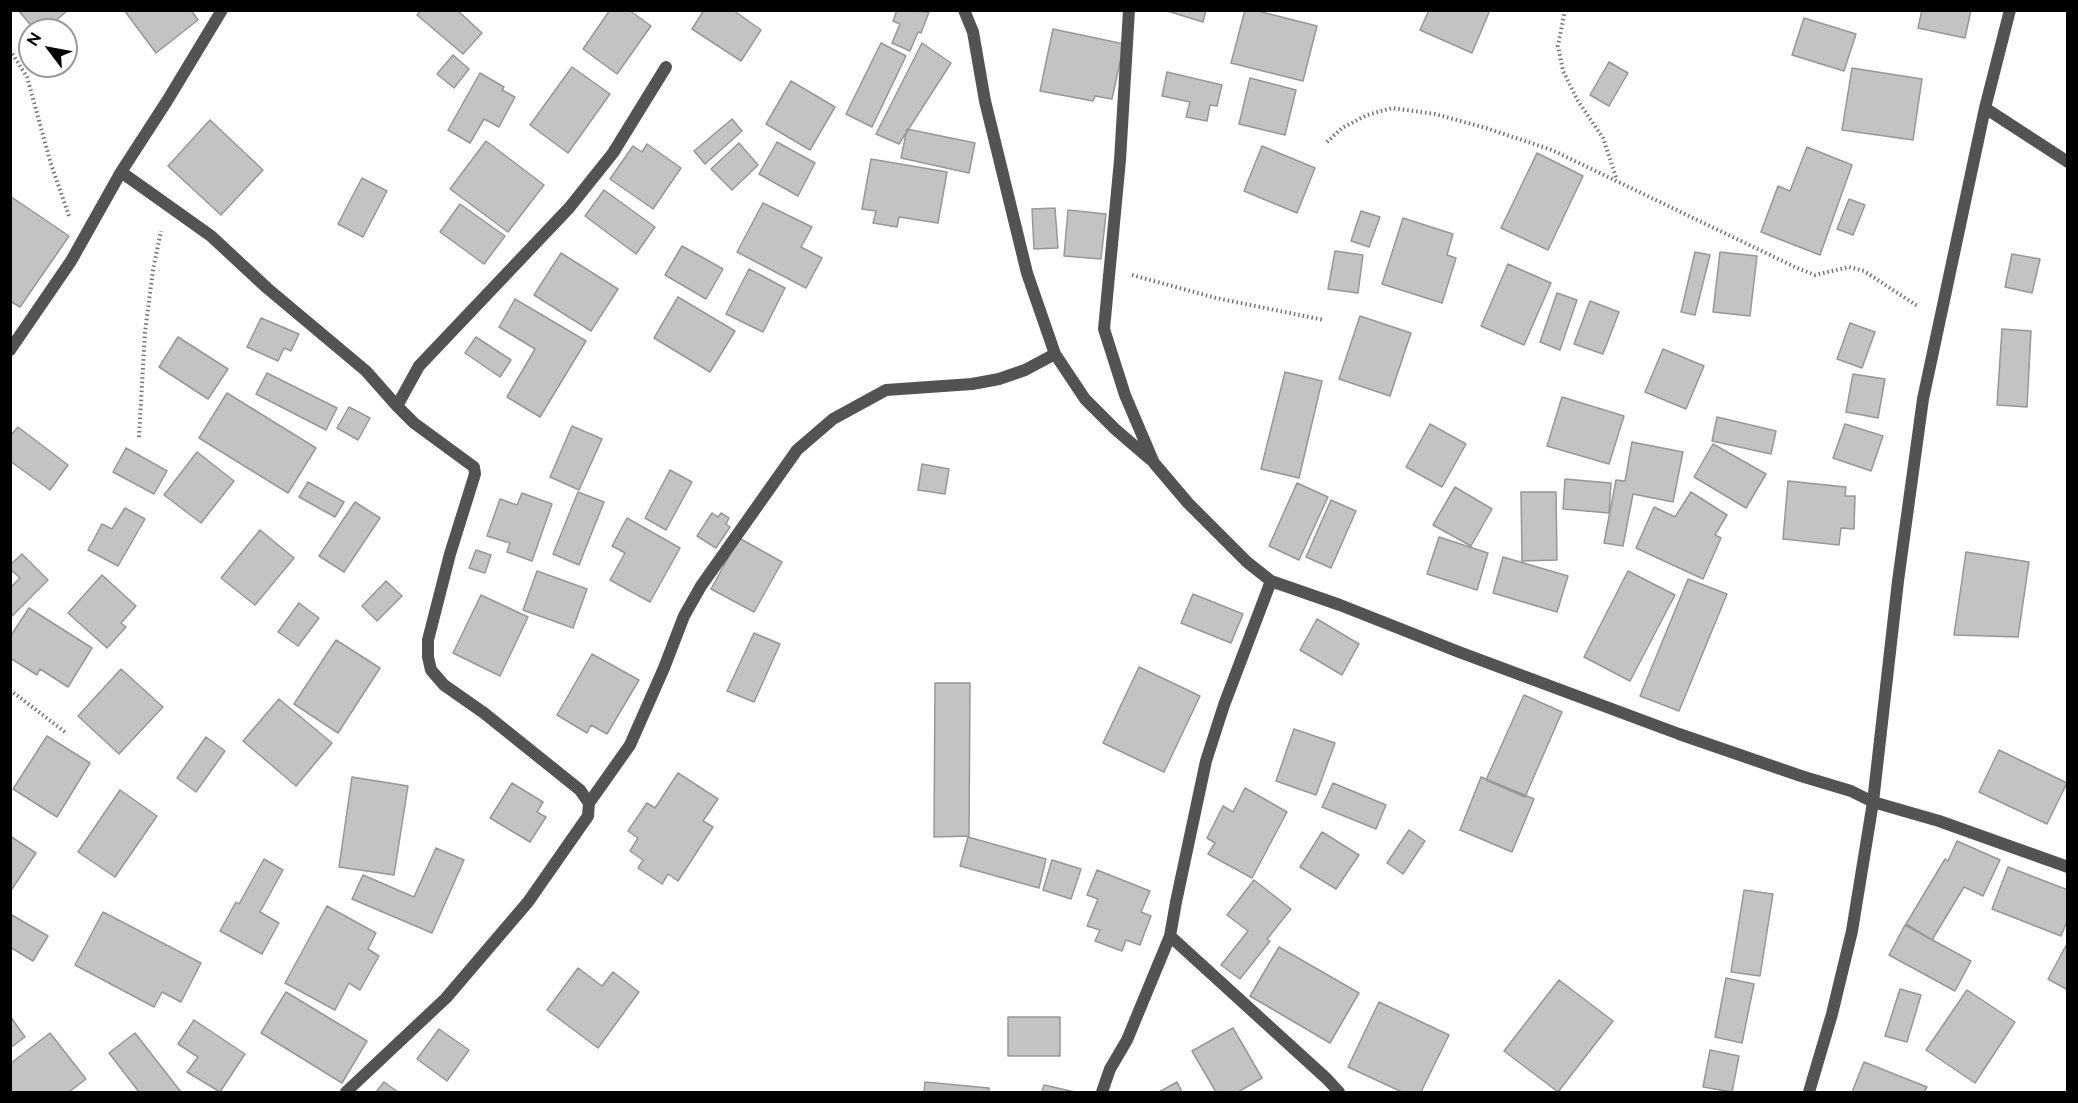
<!DOCTYPE html>
<html>
<head>
<meta charset="utf-8">
<style>
  body { margin:0 }
  #map { position:relative; width:2078px; height:1103px; overflow:hidden; background:#fff; font-family:Raleway,sans-serif }
  canvas { display:block }
  .frame { position:absolute; inset:0; border:12px solid #000; pointer-events:none }
  .north { position:absolute; left:18px; top:18px; width:60px; height:60px; box-sizing:border-box; background:#fff; border:2px solid #999; border-radius:50%; rotate:302deg; font-size:16px; font-weight:700; line-height:24px; text-align:center; color:#000 }
  .north::after { content:''; display:block; margin:auto; width:21px; height:27px; background:#000; clip-path:polygon(50% 0,100% 100%,50% 72%,0 100%) }
</style>
</head>
<body>
<div id="map">
<canvas width="2078" height="1103"></canvas>
<div class="frame"></div>
<div class="north">N</div>
</div>
<script>
const g = document.querySelector('canvas').getContext('2d');
g.lineJoin = 'round';
function fillPath(path, color) {
  g.fillStyle = color;
  g.fill(path, 'evenodd');
}
function shape(rows) {
  const path = new Path2D();
  for (const r of rows) {
    path.moveTo(r[0], r[1]);
    for (let i = 2; i < r.length; i += 2) path.lineTo(r[i], r[i + 1]);
  }
  return path;
}
function strokePath(path, color, width, dash) {
  g.strokeStyle = color;
  g.lineWidth = width;
  g.lineCap = dash ? 'butt' : 'round';
  g.setLineDash(dash || []);
  g.stroke(path);
}
const building = shape([
  [18,10,68,10,45,30,35,30,18,10],
  [124,10,191,10,198,20,156,53,124,10],
  [421,10,457,10,482,33,463,54,417,15,421,10],
  [610,10,629,10,651,26,617,74,583,49,610,10],
  [704,10,733,10,761,30,741,61,692,29,704,10],
  [897,10,929,12,921,33,918,32,910,51,892,43,900,24,893,21,897,10],
  [1164,10,1206,10,1203,22,1164,10],
  [1245,10,1254,10,1317,26,1303,81,1231,63,1245,10],
  [1429,10,1490,10,1472,53,1420,30,1429,10],
  [1922,10,1971,10,1965,38,1918,28,1922,10],
  [1804,18,1856,34,1844,71,1792,55,1804,18],
  [1053,29,1124,44,1112,99,1095,96,1093,101,1040,91,1053,29],
  [881,43,906,56,872,127,846,114,881,43],
  [922,43,951,63,899,144,876,134,922,43],
  [453,55,469,69,454,88,437,74,453,55],
  [1609,62,1628,73,1609,106,1590,95,1609,62],
  [572,67,610,94,568,153,530,125,572,67],
  [1852,68,1922,79,1913,140,1842,130,1852,68],
  [1167,72,1222,85,1217,106,1210,105,1207,121,1186,117,1190,102,1162,96,1167,72],
  [480,73,504,87,502,90,515,97,499,127,484,119,470,143,448,130,480,73],
  [1250,78,1296,90,1285,135,1239,124,1250,78],
  [791,81,835,107,810,150,766,124,791,81],
  [732,119,742,131,705,164,694,151,732,119],
  [210,120,263,170,221,215,168,166,210,120],
  [907,129,975,143,969,173,901,158,907,129],
  [486,141,544,185,508,232,450,189,486,141],
  [777,142,815,163,798,196,759,174,777,142],
  [739,143,758,165,732,190,711,169,739,143],
  [647,144,681,168,653,209,610,179,633,146,642,152,647,144],
  [1262,146,1315,168,1297,213,1244,191,1262,146],
  [1807,147,1852,165,1820,255,1761,232,1778,186,1790,191,1807,147],
  [1537,153,1583,176,1548,250,1501,228,1537,153],
  [871,159,947,172,938,223,899,217,897,227,873,223,876,211,862,209,871,159],
  [362,178,387,191,363,237,338,224,362,178],
  [604,190,655,227,636,254,585,216,604,190],
  [10,196,69,236,20,307,10,301,10,196],
  [1849,199,1865,205,1853,235,1837,229,1849,199],
  [763,203,812,227,801,247,822,258,806,288,737,252,763,203],
  [460,204,505,236,484,264,440,232,460,204],
  [1055,208,1058,248,1034,249,1032,209,1055,208],
  [1068,210,1106,214,1101,259,1064,256,1068,210],
  [1361,211,1380,217,1369,247,1351,241,1361,211],
  [1403,218,1453,234,1447,255,1456,258,1442,303,1382,284,1403,218],
  [682,246,723,269,706,299,665,275,682,246],
  [1335,251,1363,255,1358,293,1328,289,1335,251],
  [1695,252,1710,255,1695,315,1681,312,1695,252],
  [1720,252,1757,256,1750,316,1713,312,1720,252],
  [561,253,618,289,591,331,534,295,561,253],
  [2012,254,2040,259,2032,293,2005,287,2012,254],
  [1508,264,1551,283,1524,345,1481,326,1508,264],
  [749,269,785,288,763,332,726,314,749,269],
  [1557,293,1577,300,1560,350,1540,342,1557,293],
  [678,297,735,331,710,372,654,338,678,297],
  [515,299,586,341,540,417,507,397,535,349,499,327,515,299],
  [1590,301,1619,312,1603,354,1574,344,1590,301],
  [1360,316,1411,333,1390,396,1339,379,1360,316],
  [261,318,299,334,291,351,284,348,278,361,247,347,261,318],
  [1850,323,1875,332,1862,368,1837,359,1850,323],
  [2002,329,2031,331,2027,407,1997,405,2002,329],
  [178,337,228,369,208,399,159,367,178,337],
  [476,337,511,360,500,377,465,353,476,337],
  [1663,349,1704,366,1686,409,1645,392,1663,349],
  [1285,372,1322,381,1299,478,1261,469,1285,372],
  [267,373,337,408,326,430,256,394,267,373],
  [1853,374,1885,379,1878,418,1846,412,1853,374],
  [227,393,316,448,288,493,199,438,227,393],
  [1562,397,1624,416,1609,464,1547,446,1562,397],
  [349,407,370,418,358,440,337,428,349,407],
  [1717,417,1776,431,1771,454,1712,441,1717,417],
  [1430,424,1466,444,1442,487,1406,467,1430,424],
  [1845,424,1883,436,1871,471,1833,458,1845,424],
  [572,426,602,439,579,490,550,477,572,426],
  [18,427,68,465,50,490,10,461,10,436,18,427],
  [1632,442,1683,452,1673,502,1633,494,1623,546,1604,543,1616,480,1625,481,1632,442],
  [1713,444,1766,474,1746,508,1694,477,1713,444],
  [126,448,167,471,154,494,113,472,126,448],
  [197,452,234,481,201,523,164,495,197,452],
  [922,464,949,469,945,494,918,490,922,464],
  [670,470,692,482,666,530,645,518,670,470],
  [1565,479,1611,483,1609,513,1563,509,1565,479],
  [1788,481,1846,487,1845,496,1855,496,1854,529,1841,528,1839,545,1783,539,1788,481],
  [308,482,344,502,335,517,299,497,308,482],
  [1297,483,1328,497,1299,560,1269,546,1297,483],
  [1455,487,1492,509,1471,546,1433,525,1455,487],
  [578,492,604,502,579,565,553,554,578,492],
  [1521,492,1556,492,1557,560,1522,561,1521,492],
  [1691,492,1727,515,1715,535,1721,538,1703,579,1636,548,1654,507,1675,517,1691,492],
  [522,493,552,504,532,561,507,552,510,543,487,536,500,499,517,505,522,493],
  [1331,500,1356,511,1331,568,1306,557,1331,500],
  [355,502,380,518,344,572,319,556,355,502],
  [125,508,145,519,118,566,88,550,102,524,112,529,125,508],
  [712,513,718,517,721,513,729,518,726,524,730,527,716,548,697,536,712,513],
  [627,518,680,548,650,602,610,580,625,553,612,546,627,518],
  [260,530,294,558,255,605,221,578,260,530],
  [1439,537,1488,553,1477,590,1427,574,1439,537],
  [739,538,782,562,754,612,711,589,739,538],
  [476,550,491,555,485,573,469,568,476,550],
  [1966,552,2029,562,2018,637,1954,635,1966,552],
  [22,554,48,580,10,618,10,588,20,578,10,569,10,565,22,554],
  [1503,557,1568,576,1557,612,1493,593,1503,557],
  [537,571,587,589,573,628,523,610,537,571],
  [1628,571,1675,595,1630,681,1584,657,1628,571],
  [102,575,136,606,121,623,126,627,107,648,68,613,102,575],
  [1688,579,1727,594,1679,711,1640,696,1688,579],
  [386,581,402,596,377,621,362,606,386,581],
  [1193,594,1243,614,1231,643,1181,623,1193,594],
  [481,595,528,617,500,676,453,653,481,595],
  [299,603,319,618,298,646,278,632,299,603],
  [29,608,92,648,68,687,40,669,37,675,10,658,10,637,29,608],
  [1317,619,1359,644,1342,675,1300,650,1317,619],
  [754,633,780,644,754,702,727,691,754,633],
  [336,640,380,668,338,733,294,704,336,640],
  [592,654,639,680,607,734,591,725,587,733,557,715,592,654],
  [1139,667,1200,696,1164,772,1103,743,1139,667],
  [121,669,163,707,119,754,78,716,121,669],
  [935,683,970,683,969,836,934,837,935,683],
  [1524,695,1562,712,1525,797,1486,780,1524,695],
  [279,699,332,743,296,786,243,741,279,699],
  [1294,729,1335,743,1316,795,1276,781,1294,729],
  [47,736,90,763,57,817,13,789,47,736],
  [206,737,225,751,196,792,177,778,206,737],
  [1999,750,2067,783,2047,824,1979,792,1999,750],
  [678,773,718,799,703,821,713,827,678,881,668,874,662,884,638,868,643,860,630,851,638,838,628,831,647,803,655,808,678,773],
  [352,777,408,786,394,875,339,867,352,777],
  [1481,777,1534,799,1512,852,1460,830,1481,777],
  [512,783,543,802,537,812,546,817,530,842,490,818,512,783],
  [1333,783,1386,805,1376,829,1322,807,1333,783],
  [1245,788,1287,812,1252,878,1208,854,1215,843,1207,838,1223,806,1233,812,1245,788],
  [120,790,157,816,115,877,78,852,120,790],
  [1409,830,1425,841,1403,874,1387,863,1409,830],
  [1322,832,1359,855,1336,889,1300,867,1322,832],
  [10,836,36,853,10,892,10,836],
  [968,837,1046,859,1039,888,960,866,968,837],
  [1957,841,2000,860,1983,896,1964,887,1932,940,1906,924,1945,859,1948,861,1957,841],
  [436,848,464,860,432,933,352,899,363,875,414,897,436,848],
  [264,859,283,870,260,912,279,923,262,954,220,931,236,902,239,904,264,859],
  [1052,860,1081,869,1071,899,1043,890,1052,860],
  [2008,867,2068,890,2068,919,2061,936,1992,909,2008,867],
  [1097,870,1150,891,1141,912,1151,916,1140,945,1126,940,1122,951,1095,941,1100,930,1087,926,1098,899,1087,895,1097,870],
  [1254,880,1291,909,1267,939,1270,941,1240,979,1221,965,1248,931,1227,915,1254,880],
  [1744,890,1773,894,1760,976,1731,972,1744,890],
  [327,906,376,933,368,949,379,956,360,990,349,983,335,1010,285,983,327,906],
  [103,912,201,963,181,1002,162,992,154,1007,75,965,103,912],
  [10,914,48,936,33,961,10,947,10,914],
  [1905,925,1971,961,1955,991,1889,955,1905,925],
  [2068,942,2068,990,2048,979,2068,942],
  [1279,947,1359,993,1330,1043,1250,996,1279,947],
  [578,968,602,986,613,972,639,992,598,1048,547,1010,578,968],
  [1726,978,1754,984,1742,1043,1715,1037,1726,978],
  [1559,980,1613,1021,1558,1092,1504,1051,1559,980],
  [1900,989,1921,995,1907,1042,1885,1036,1900,989],
  [1967,990,2015,1022,1975,1083,1926,1050,1967,990],
  [286,992,367,1041,342,1083,261,1033,286,992],
  [1379,1002,1449,1035,1421,1092,1402,1092,1348,1067,1379,1002],
  [10,1016,25,1037,10,1048,10,1016],
  [1008,1017,1060,1017,1060,1056,1008,1056,1008,1017],
  [194,1020,245,1054,220,1092,187,1072,198,1057,178,1044,194,1020],
  [1233,1028,1262,1078,1238,1092,1216,1092,1192,1051,1233,1028],
  [439,1029,469,1050,447,1081,417,1059,439,1029],
  [50,1033,86,1079,69,1092,10,1092,10,1064,50,1033],
  [135,1033,181,1092,139,1092,109,1053,135,1033],
  [1710,1050,1739,1056,1732,1092,1703,1087,1710,1050],
  [1864,1062,1927,1087,1924,1092,1852,1092,1864,1062],
  [384,1082,398,1092,376,1092,384,1082],
  [925,1082,989,1088,989,1092,924,1092,925,1082],
  [1177,1082,1182,1092,1159,1092,1177,1082],
  [1044,1085,1075,1092,1042,1092,1044,1085]
]);
const path = shape([
  [1565,10,1558,46,1563,71,1578,101,1603,138,1617,180],
  [10,50,27,77,51,164,69,216],
  [1327,142,1342,128,1367,115,1392,108,1435,114,1486,128,1552,150,1797,268,1815,275,1849,267,1864,271,1919,307],
  [1132,275,1216,298,1324,320],
  [139,437,145,332,153,270,161,231],
  [10,690,65,732]
]);
const street = shape([
  [964,10,973,32,985,101,1027,273,1055,354,1085,399,1115,429,1151,460],
  [1129,10,1120,160,1104,329,1125,395,1154,463,1188,503,1247,562,1271,581,1340,605,1459,652,1679,734,1801,776,1851,791,1873,802,1939,821,2068,867],
  [1985,108,2068,162],
  [121,172,211,236,267,288,366,371,397,406,414,423,474,467,475,474,450,554,428,640,428,657,431,670,444,685,484,713,580,790,589,803,588,816,528,902,446,998,346,1092],
  [10,350,71,261,121,172,167,101,222,10],
  [397,406,419,366,569,208,613,153,666,67],
  [589,803,630,745,664,668,684,616,701,586,797,450,833,419,886,390,972,384,999,379,1025,370,1055,354],
  [1170,936,1327,1079,1339,1092],
  [1102,1092,1110,1069,1127,1040,1170,936,1176,902,1206,761,1224,705,1271,581],
  [1809,1092,1832,1014,1852,931,1873,802,1898,581,1923,399,1985,108,2010,10]
]);
fillPath(building, '#c3c3c3');
strokePath(building, '#979797', 1.5);
strokePath(path, '#757575', 4, [1.5, 3]);
strokePath(street, '#535353', 12);
</script>
</body>
</html>
